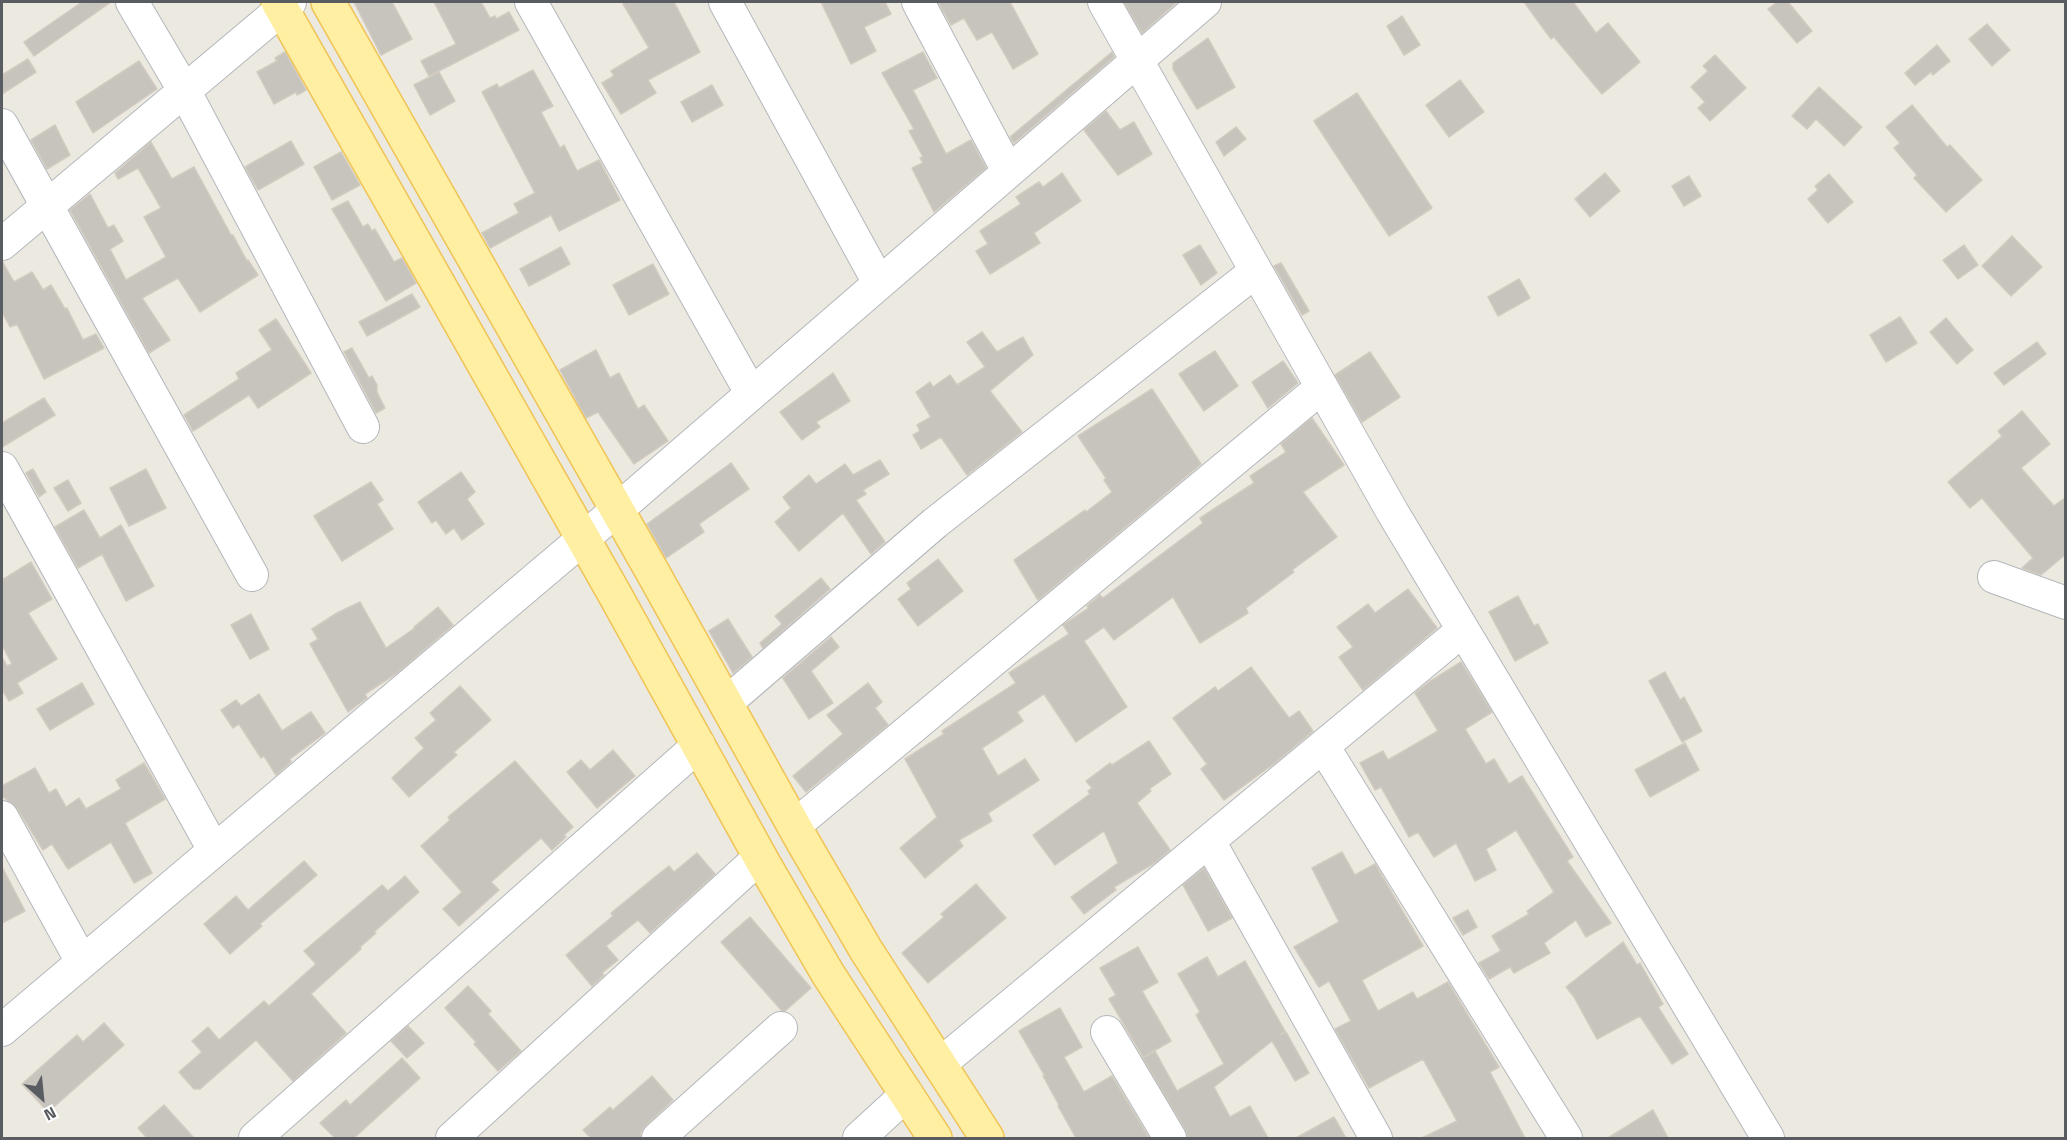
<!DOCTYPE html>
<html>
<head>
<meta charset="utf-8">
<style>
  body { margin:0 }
  #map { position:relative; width:2067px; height:1140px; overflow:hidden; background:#ece9e0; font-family:"Titillium Web",sans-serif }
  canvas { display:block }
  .frame { position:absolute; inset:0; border:3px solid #595d61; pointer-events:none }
  .north { position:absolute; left:12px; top:1068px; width:60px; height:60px; -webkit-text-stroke:4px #fff; paint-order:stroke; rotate:153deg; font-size:16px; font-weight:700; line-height:24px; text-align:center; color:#595d61 }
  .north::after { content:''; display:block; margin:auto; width:21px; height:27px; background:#595d61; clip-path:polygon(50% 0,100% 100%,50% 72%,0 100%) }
</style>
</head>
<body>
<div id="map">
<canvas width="2067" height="1140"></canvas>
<div class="frame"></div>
<div class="north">N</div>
</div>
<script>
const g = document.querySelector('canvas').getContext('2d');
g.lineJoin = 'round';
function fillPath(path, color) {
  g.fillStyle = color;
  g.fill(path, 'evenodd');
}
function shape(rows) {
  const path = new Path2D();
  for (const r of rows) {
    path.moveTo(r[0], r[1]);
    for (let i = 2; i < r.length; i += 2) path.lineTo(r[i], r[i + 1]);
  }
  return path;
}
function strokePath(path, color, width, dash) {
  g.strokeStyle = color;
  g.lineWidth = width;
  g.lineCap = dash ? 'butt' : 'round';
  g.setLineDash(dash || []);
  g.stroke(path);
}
const building = shape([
  [82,2,111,2,34,56,24,42,82,2],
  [354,2,392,2,412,39,381,55,354,2],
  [434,2,481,2,490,18,495,16,496,19,509,12,519,30,429,76,421,61,456,44,434,2],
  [622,2,674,2,700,52,648,80,656,93,621,114,602,83,614,76,611,71,649,48,622,2],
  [821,2,885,2,891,14,864,27,876,51,851,64,821,2],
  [938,2,1010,2,1038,54,1013,69,992,32,977,40,964,18,951,25,938,2],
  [1124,2,1177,2,1142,33,1124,2],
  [1524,2,1573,2,1596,33,1608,23,1640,62,1602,94,1554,37,1551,39,1524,2],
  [1777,2,1788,2,1812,31,1797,43,1768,9,1777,2],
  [1402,16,1420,45,1404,55,1387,26,1402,16],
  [1987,24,2010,50,1992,66,1969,39,1987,24],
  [1208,38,1235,87,1197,109,1173,69,1173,63,1208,38],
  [1937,45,1950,61,1933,75,1931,72,1915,85,1905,73,1937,45],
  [285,52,306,90,297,95,296,92,274,104,257,72,277,61,275,58,285,52],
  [923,52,937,78,913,90,946,154,971,140,986,168,934,212,912,168,923,163,920,158,923,157,909,131,914,129,882,73,923,52],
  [1112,52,1114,57,1014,143,1010,137,1112,52],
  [1715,55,1746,88,1710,121,1698,108,1705,102,1691,87,1708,71,1703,66,1715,55],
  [28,59,36,72,2,94,2,75,28,59],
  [139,61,157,89,93,133,76,102,139,61],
  [533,70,553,106,541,112,560,148,564,145,577,171,599,160,620,200,559,231,551,215,490,248,482,233,519,213,514,204,535,193,482,92,497,84,499,88,533,70],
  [439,72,455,101,430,115,414,85,439,72],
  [1460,80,1484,112,1449,137,1426,105,1460,80],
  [712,85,723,105,692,122,681,102,712,85],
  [1819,87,1862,127,1844,146,1816,119,1807,129,1792,116,1819,87],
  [1357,93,1432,208,1389,236,1314,121,1357,93],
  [1912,105,1947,147,1950,145,1982,180,1946,212,1914,178,1917,175,1894,148,1900,143,1886,127,1912,105],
  [1106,111,1120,130,1134,122,1152,154,1118,175,1084,130,1106,111],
  [55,125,70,155,47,169,31,140,55,125],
  [1236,127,1246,139,1224,156,1216,142,1236,127],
  [291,141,304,164,258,190,245,167,291,141],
  [151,142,172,179,194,167,231,235,233,235,247,261,248,260,258,275,200,312,178,278,142,298,170,340,149,353,70,210,90,194,108,228,114,225,123,241,110,249,126,280,166,257,144,217,161,208,138,168,118,179,115,173,151,142],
  [341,152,360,185,332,200,314,167,341,152],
  [1062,173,1081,201,1034,233,1040,243,990,274,976,251,988,244,980,231,1021,204,1016,197,1039,182,1043,187,1062,173],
  [1605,173,1620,191,1590,217,1575,199,1605,173],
  [1829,174,1853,202,1828,223,1808,199,1818,190,1815,186,1829,174],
  [1689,176,1701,196,1684,206,1672,186,1689,176],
  [348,201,363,227,368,224,372,231,375,229,394,262,402,258,416,283,386,301,332,209,348,201],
  [2012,236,2042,267,2011,296,1982,266,2012,236],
  [1200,245,1217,273,1201,285,1183,255,1200,245],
  [1964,245,1978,265,1958,279,1943,260,1964,245],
  [561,247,570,264,529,286,520,269,561,247],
  [2,261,14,282,32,272,43,290,51,285,65,309,67,308,83,340,96,334,104,348,44,379,17,324,10,327,2,312,2,261],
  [1281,263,1309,311,1302,315,1274,266,1281,263],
  [653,264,669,294,629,315,613,285,653,264],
  [1519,279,1530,298,1498,316,1488,297,1519,279],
  [412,294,420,307,367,336,359,322,412,294],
  [1900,317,1917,343,1886,362,1870,335,1900,317],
  [1946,318,1973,350,1957,364,1930,332,1946,318],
  [276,319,311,373,258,408,249,395,193,431,184,415,239,379,236,373,272,350,259,330,276,319],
  [982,332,997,352,1023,337,1033,355,990,391,1022,432,967,475,941,437,921,449,913,435,920,431,917,425,931,417,916,392,930,382,933,387,950,375,957,385,985,367,967,342,982,332],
  [2037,342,2046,354,2004,385,1994,373,2037,342],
  [352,348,369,378,372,376,377,385,377,392,385,408,376,413,344,352,352,348],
  [596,350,610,378,619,373,638,409,644,405,668,441,634,464,598,412,586,418,560,370,596,350],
  [1215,351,1238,386,1204,411,1179,374,1215,351],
  [1370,352,1400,397,1362,422,1335,375,1370,352],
  [1283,361,1298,383,1268,408,1252,382,1283,361],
  [833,373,850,401,816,422,820,427,802,440,780,412,833,373],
  [1152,389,1201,464,1038,600,1014,560,1085,510,1086,512,1112,492,1104,480,1106,478,1078,436,1152,389],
  [44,398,55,415,2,447,2,423,44,398],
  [2022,411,2050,444,2021,468,2054,506,2066,497,2066,554,2041,575,2022,568,2033,558,1982,498,1970,508,1948,482,2002,436,1998,431,2022,411],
  [1312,418,1344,465,1303,492,1337,537,1292,570,1294,572,1246,608,1248,613,1200,643,1173,597,1114,640,1104,627,1084,641,1127,707,1076,742,1044,694,1017,712,1023,721,982,748,998,776,1025,759,1039,780,988,813,992,821,959,840,963,846,925,878,900,848,937,817,905,759,944,734,942,731,1016,683,1009,673,1069,634,1063,625,1089,608,1087,606,1099,596,1100,595,1103,598,1203,523,1200,518,1254,483,1250,476,1286,452,1281,444,1312,418],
  [880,460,889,474,863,490,866,494,856,500,885,542,871,554,843,513,799,551,775,522,791,508,783,497,809,475,816,484,845,464,853,475,880,460],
  [731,463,749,489,699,524,704,532,666,558,647,524,731,463],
  [33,469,46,492,39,497,26,473,33,469],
  [146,469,166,508,129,526,110,488,146,469],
  [461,472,475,492,467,499,484,524,462,540,454,528,446,534,436,520,432,523,418,502,461,472],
  [68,480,81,503,68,511,54,488,68,480],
  [371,482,383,500,377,504,393,529,342,561,314,516,371,482],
  [84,510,100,538,121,525,154,586,126,601,102,554,78,568,55,527,84,510],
  [938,559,963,591,918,626,898,599,911,589,907,583,938,559],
  [31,562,52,599,28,613,57,659,17,683,23,693,9,701,3,691,2,692,2,657,7,666,12,664,2,645,2,580,31,562],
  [821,578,830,589,763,648,760,643,782,624,775,616,821,578],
  [1408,589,1437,628,1363,690,1339,657,1353,647,1337,627,1368,604,1375,613,1408,589],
  [1518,596,1534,626,1538,624,1548,643,1515,661,1489,612,1518,596],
  [360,602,386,648,415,628,414,627,438,607,453,625,397,673,365,694,367,698,348,712,310,644,318,639,312,629,337,613,360,602],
  [251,614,269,649,250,659,231,625,251,614],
  [728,619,752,657,733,673,709,631,728,619],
  [831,637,839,647,811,671,833,703,809,719,783,678,831,637],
  [1461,662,1492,712,1465,729,1486,764,1494,759,1509,784,1522,776,1573,857,1567,861,1611,923,1586,937,1576,920,1544,943,1550,953,1514,973,1510,967,1489,979,1479,963,1501,951,1492,936,1529,914,1527,911,1554,892,1516,830,1486,849,1496,870,1475,881,1456,843,1434,857,1418,832,1409,837,1381,787,1375,790,1360,763,1383,751,1388,760,1438,731,1415,693,1429,682,1461,662],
  [1251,667,1289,718,1299,711,1313,731,1275,763,1224,800,1201,769,1207,764,1173,718,1215,687,1218,691,1251,667],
  [1665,672,1680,700,1684,697,1702,731,1682,742,1649,681,1665,672],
  [82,683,94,704,50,730,37,709,82,683],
  [868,683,882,702,875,708,888,725,806,792,793,776,843,734,827,715,868,683],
  [460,686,491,720,454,752,457,755,409,797,392,778,424,748,415,738,436,720,430,713,460,686],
  [259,694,282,731,311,712,325,733,290,759,291,762,276,775,264,756,261,758,239,724,233,728,221,710,236,700,241,706,259,694],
  [1149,741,1171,774,1149,789,1151,791,1137,803,1170,850,1156,862,1114,887,1116,890,1084,914,1071,897,1118,863,1104,831,1055,865,1033,835,1090,794,1088,791,1092,788,1086,781,1110,763,1112,765,1149,741],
  [1685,743,1699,770,1650,797,1635,770,1685,743],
  [613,750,635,776,597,808,567,772,581,760,590,770,613,750],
  [515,761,573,827,564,835,566,837,552,850,541,838,491,882,499,890,459,926,443,909,462,892,421,846,450,820,448,817,515,761],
  [144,763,165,799,125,823,152,873,134,883,111,842,68,869,52,844,43,850,17,808,2,796,2,786,35,768,49,793,56,789,66,807,79,798,86,809,121,789,116,780,144,763],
  [1342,852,1355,875,1375,864,1423,946,1362,980,1378,1011,1413,992,1417,999,1448,982,1499,1067,1490,1072,1525,1138,1422,1138,1457,1121,1423,1059,1369,1088,1335,1029,1351,1021,1329,981,1319,987,1294,947,1339,922,1312,868,1342,852],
  [697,853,715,874,650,933,638,920,606,946,618,960,602,973,604,975,592,986,566,955,613,916,611,913,655,877,669,866,674,872,697,853],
  [304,861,317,875,260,924,262,926,230,954,204,924,236,896,248,910,304,861],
  [2,867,25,911,2,923,2,867],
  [1204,868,1232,918,1208,931,1183,885,1204,868],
  [405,876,419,892,374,932,376,933,360,947,361,949,311,994,346,1033,293,1081,256,1040,200,1089,194,1089,179,1072,202,1052,192,1041,208,1027,219,1040,264,1001,269,1006,316,964,304,951,382,885,388,891,405,876],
  [976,884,1006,918,928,983,902,953,944,917,941,914,976,884],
  [1468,910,1477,927,1463,935,1453,918,1468,910],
  [750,917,811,988,785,1011,782,1011,721,942,750,917],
  [1623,942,1637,965,1640,963,1663,1004,1658,1007,1688,1054,1672,1064,1640,1016,1597,1039,1574,997,1566,987,1623,942],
  [1138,947,1158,982,1142,991,1171,1041,1143,1057,1109,999,1116,995,1100,968,1138,947],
  [1207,957,1218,977,1245,961,1285,1031,1280,1035,1286,1032,1309,1073,1295,1081,1272,1041,1214,1087,1230,1117,1250,1106,1268,1138,1188,1138,1185,1129,1143,1058,1155,1051,1177,1091,1224,1064,1196,1015,1200,1012,1178,974,1207,957],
  [468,986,491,1011,488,1014,521,1051,498,1071,474,1044,476,1042,445,1008,468,986],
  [1060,1008,1082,1047,1064,1057,1084,1092,1112,1076,1149,1138,1076,1138,1058,1106,1059,1105,1043,1076,1045,1076,1019,1031,1060,1008],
  [104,1023,124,1045,48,1112,22,1084,77,1035,83,1042,104,1023],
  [408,1026,424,1043,407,1058,391,1041,408,1026],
  [402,1058,420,1078,354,1138,335,1138,320,1123,346,1100,350,1105,402,1058],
  [652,1076,673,1100,646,1125,641,1132,640,1138,591,1138,583,1130,610,1107,613,1110,652,1076],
  [164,1105,194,1138,147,1138,138,1128,164,1105],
  [1653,1110,1668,1138,1608,1138,1653,1110],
  [1334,1117,1346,1138,1296,1138,1334,1117]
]);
const minor = shape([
  [132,2,184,90,363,427],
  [531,2,751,393],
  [725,2,879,283],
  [918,2,1008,171],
  [1104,2,1393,513,1768,1138],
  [2,125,252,575],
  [2,244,290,2],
  [2,468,214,850],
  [1994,577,2066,603],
  [726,703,935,523,1256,271],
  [1323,746,1566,1138],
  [2,817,82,962],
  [794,826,1322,387],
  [1209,841,1376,1138],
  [2,1030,617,510,1205,2],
  [1107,1032,1170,1138],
  [940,1064,1463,630],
  [255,1138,699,745],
  [452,1138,760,857],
  [658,1138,781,1028],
  [859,1138,907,1094]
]);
const major = shape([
  [278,2,614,593,764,864,828,974,935,1138],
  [328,2,652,571,803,842,866,950,987,1138]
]);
fillPath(building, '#c7c4be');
strokePath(building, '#d1cbbf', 1.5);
strokePath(minor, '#b3b7bb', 34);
strokePath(major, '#f0c355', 36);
strokePath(minor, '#fff', 32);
strokePath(major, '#ffefa3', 33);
</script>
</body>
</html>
